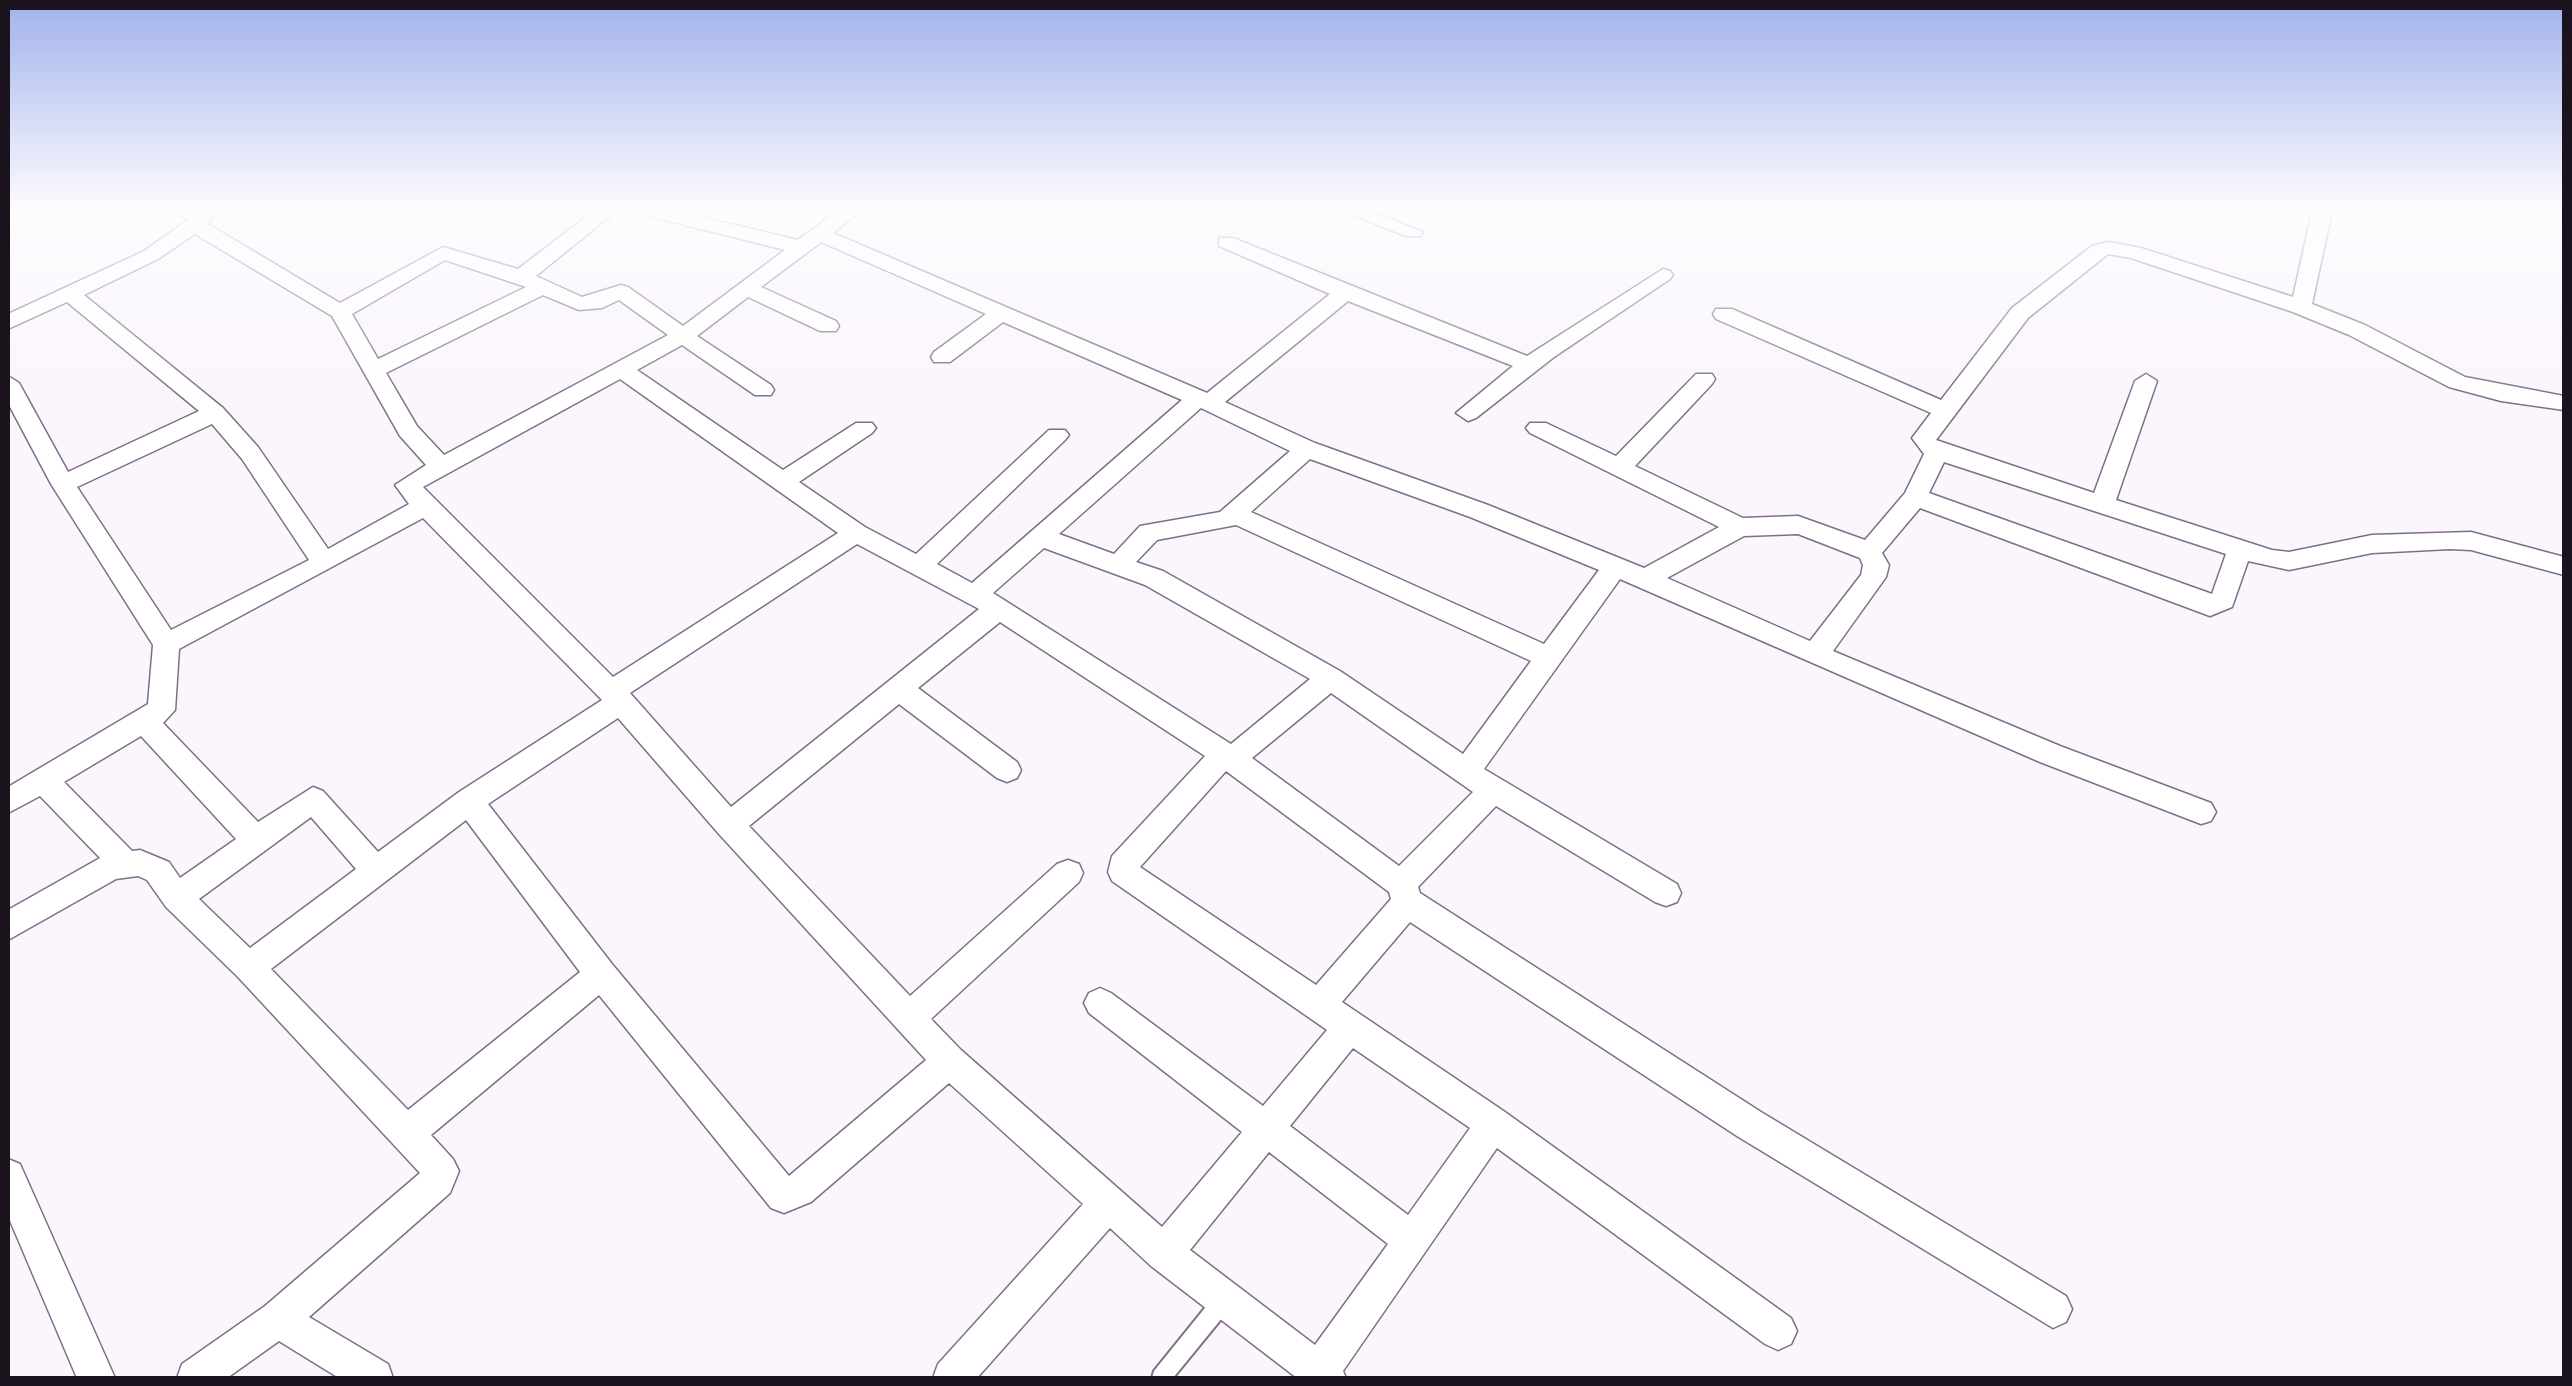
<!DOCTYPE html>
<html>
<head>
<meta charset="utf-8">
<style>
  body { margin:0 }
  #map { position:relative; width:2572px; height:1386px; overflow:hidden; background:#faf6fc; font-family:Commissioner,sans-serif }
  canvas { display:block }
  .frame { position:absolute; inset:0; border:10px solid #1a131e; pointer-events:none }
</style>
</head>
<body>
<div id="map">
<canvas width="2572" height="1386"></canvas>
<div class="frame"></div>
</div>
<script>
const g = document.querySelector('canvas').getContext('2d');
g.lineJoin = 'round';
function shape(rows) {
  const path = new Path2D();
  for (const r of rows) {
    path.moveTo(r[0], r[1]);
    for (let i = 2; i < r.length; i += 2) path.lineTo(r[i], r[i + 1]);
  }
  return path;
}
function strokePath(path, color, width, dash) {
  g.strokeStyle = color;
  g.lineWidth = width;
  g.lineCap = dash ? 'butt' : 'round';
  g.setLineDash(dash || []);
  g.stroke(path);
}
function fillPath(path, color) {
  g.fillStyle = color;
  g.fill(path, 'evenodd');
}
const lane = shape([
  [1224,1291,1231,1293,1233,1300,1231,1307,1173,1378,1152,1378,1154,1371,1217,1293,1224,1291]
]);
const street = shape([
  [165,207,190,207,209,215,212,219,208,224,340,303,443,247,518,269,599,207,621,207,536,276,582,297,621,285,628,287,683,326,785,250,629,211,626,207,659,207,798,240,843,207,865,207,833,233,1207,393,1330,294,1219,246,1219,238,1233,238,1527,356,1663,269,1670,271,1673,275,1670,279,1554,357,1476,418,1468,421,1456,413,1513,366,1348,301,1225,402,1315,443,1488,505,1644,568,1719,527,1530,433,1526,428,1530,423,1546,423,1616,456,1696,374,1712,374,1715,379,1712,384,1635,466,1743,518,1798,516,1865,540,1905,493,1924,454,1912,438,1931,413,1716,319,1713,314,1716,309,1732,309,1941,400,2012,308,2092,246,2108,242,2141,248,2293,297,2313,207,2333,207,2312,304,2365,325,2465,377,2564,396,2564,410,2501,401,2449,387,2349,335,2293,312,2131,258,2108,254,2028,318,1936,440,2094,493,2135,381,2146,374,2157,381,2116,500,2272,550,2289,552,2372,535,2471,532,2564,557,2564,575,2471,550,2450,549,2372,553,2289,570,2248,561,2232,607,2210,616,1920,508,1882,553,1889,565,1886,577,1833,651,2060,746,2211,803,2216,812,2211,821,2201,824,2040,762,1620,579,1484,769,1677,884,1681,893,1677,902,1666,906,1655,902,1496,806,1418,887,1420,893,1761,1112,2066,1296,2072,1309,2066,1322,2053,1328,1737,1136,1410,922,1342,1002,1505,1112,1791,1318,1797,1331,1791,1344,1778,1350,1765,1344,1497,1148,1343,1371,1346,1378,1297,1378,1151,1266,1110,1228,977,1378,933,1378,938,1364,1083,1204,949,1083,811,1202,784,1213,771,1208,599,995,431,1135,453,1159,459,1171,450,1193,309,1317,388,1364,393,1378,339,1378,279,1341,227,1378,177,1378,182,1364,265,1306,420,1173,238,977,166,907,147,880,138,876,116,879,8,940,8,910,100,858,40,796,8,813,8,787,148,704,153,645,51,484,8,403,8,376,19,383,68,472,199,411,67,302,8,329,8,314,144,251,188,220,165,207],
  [195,234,332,316,400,436,426,465,395,485,409,504,328,549,258,447,223,408,84,295,158,259,195,234],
  [821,242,986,314,934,352,931,357,934,362,950,362,1003,322,1182,400,972,583,937,564,1065,440,1069,435,1065,430,1049,430,916,554,865,527,799,482,872,433,876,428,872,423,856,423,783,470,637,370,682,345,755,395,771,395,774,390,771,385,697,336,748,297,820,331,836,331,839,326,836,321,761,287,821,242],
  [445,260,526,287,378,359,352,314,445,260],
  [543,295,579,310,602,308,619,300,668,335,444,455,417,426,386,373,543,295],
  [620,379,838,533,613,677,423,487,620,379],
  [1201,408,1290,451,1220,512,1140,526,1114,554,1059,534,1201,408],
  [212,424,242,459,309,560,171,630,77,487,212,424],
  [1310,459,1470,517,1599,570,1544,644,1251,512,1310,459],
  [1944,462,2226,554,2212,594,1929,493,1944,462],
  [423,518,602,700,459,792,378,852,323,791,313,787,258,822,163,723,175,710,179,649,423,518],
  [1236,525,1531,661,1463,754,1340,671,1163,571,1136,562,1157,540,1236,525],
  [1798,534,1860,558,1863,565,1861,575,1810,641,1667,578,1744,536,1798,534],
  [857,544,979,609,731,807,630,693,857,544],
  [1044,548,1145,585,1310,679,1231,744,993,593,1044,548],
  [1000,622,1205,756,1112,856,1108,872,1112,881,1327,1030,1263,1106,1111,993,1100,988,1089,993,1084,1003,1089,1013,1242,1132,1162,1227,961,1050,931,1019,1079,882,1083,873,1079,864,1068,860,1057,864,910,996,749,826,899,704,997,778,1007,782,1017,778,1021,770,1017,762,918,688,1000,622],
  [1331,693,1473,792,1399,866,1252,758,1331,693],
  [618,718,719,834,926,1060,789,1176,612,964,488,804,618,718],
  [141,736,236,839,180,878,169,862,140,850,132,851,64,782,141,736],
  [1226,771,1389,892,1391,899,1316,985,1140,867,1226,771],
  [311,817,356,869,250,948,199,899,311,817],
  [466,820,580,972,408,1110,271,969,466,820],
  [1353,1048,1470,1128,1408,1215,1290,1126,1353,1048],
  [1269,1152,1388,1244,1315,1345,1190,1250,1269,1152],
  [1332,207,1360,207,1423,232,1420,236,1406,236,1332,207],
  [8,1159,20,1164,115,1378,77,1378,8,1216,8,1159]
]);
strokePath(lane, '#806e89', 4);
strokePath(street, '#806e89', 3);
fillPath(lane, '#fff');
fillPath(street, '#fff');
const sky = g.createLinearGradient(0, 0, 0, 401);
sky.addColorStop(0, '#a1b2ea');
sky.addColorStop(0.52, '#fdfbfe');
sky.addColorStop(1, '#fdfbfe00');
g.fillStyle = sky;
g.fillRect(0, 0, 2572, 401);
</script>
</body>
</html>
